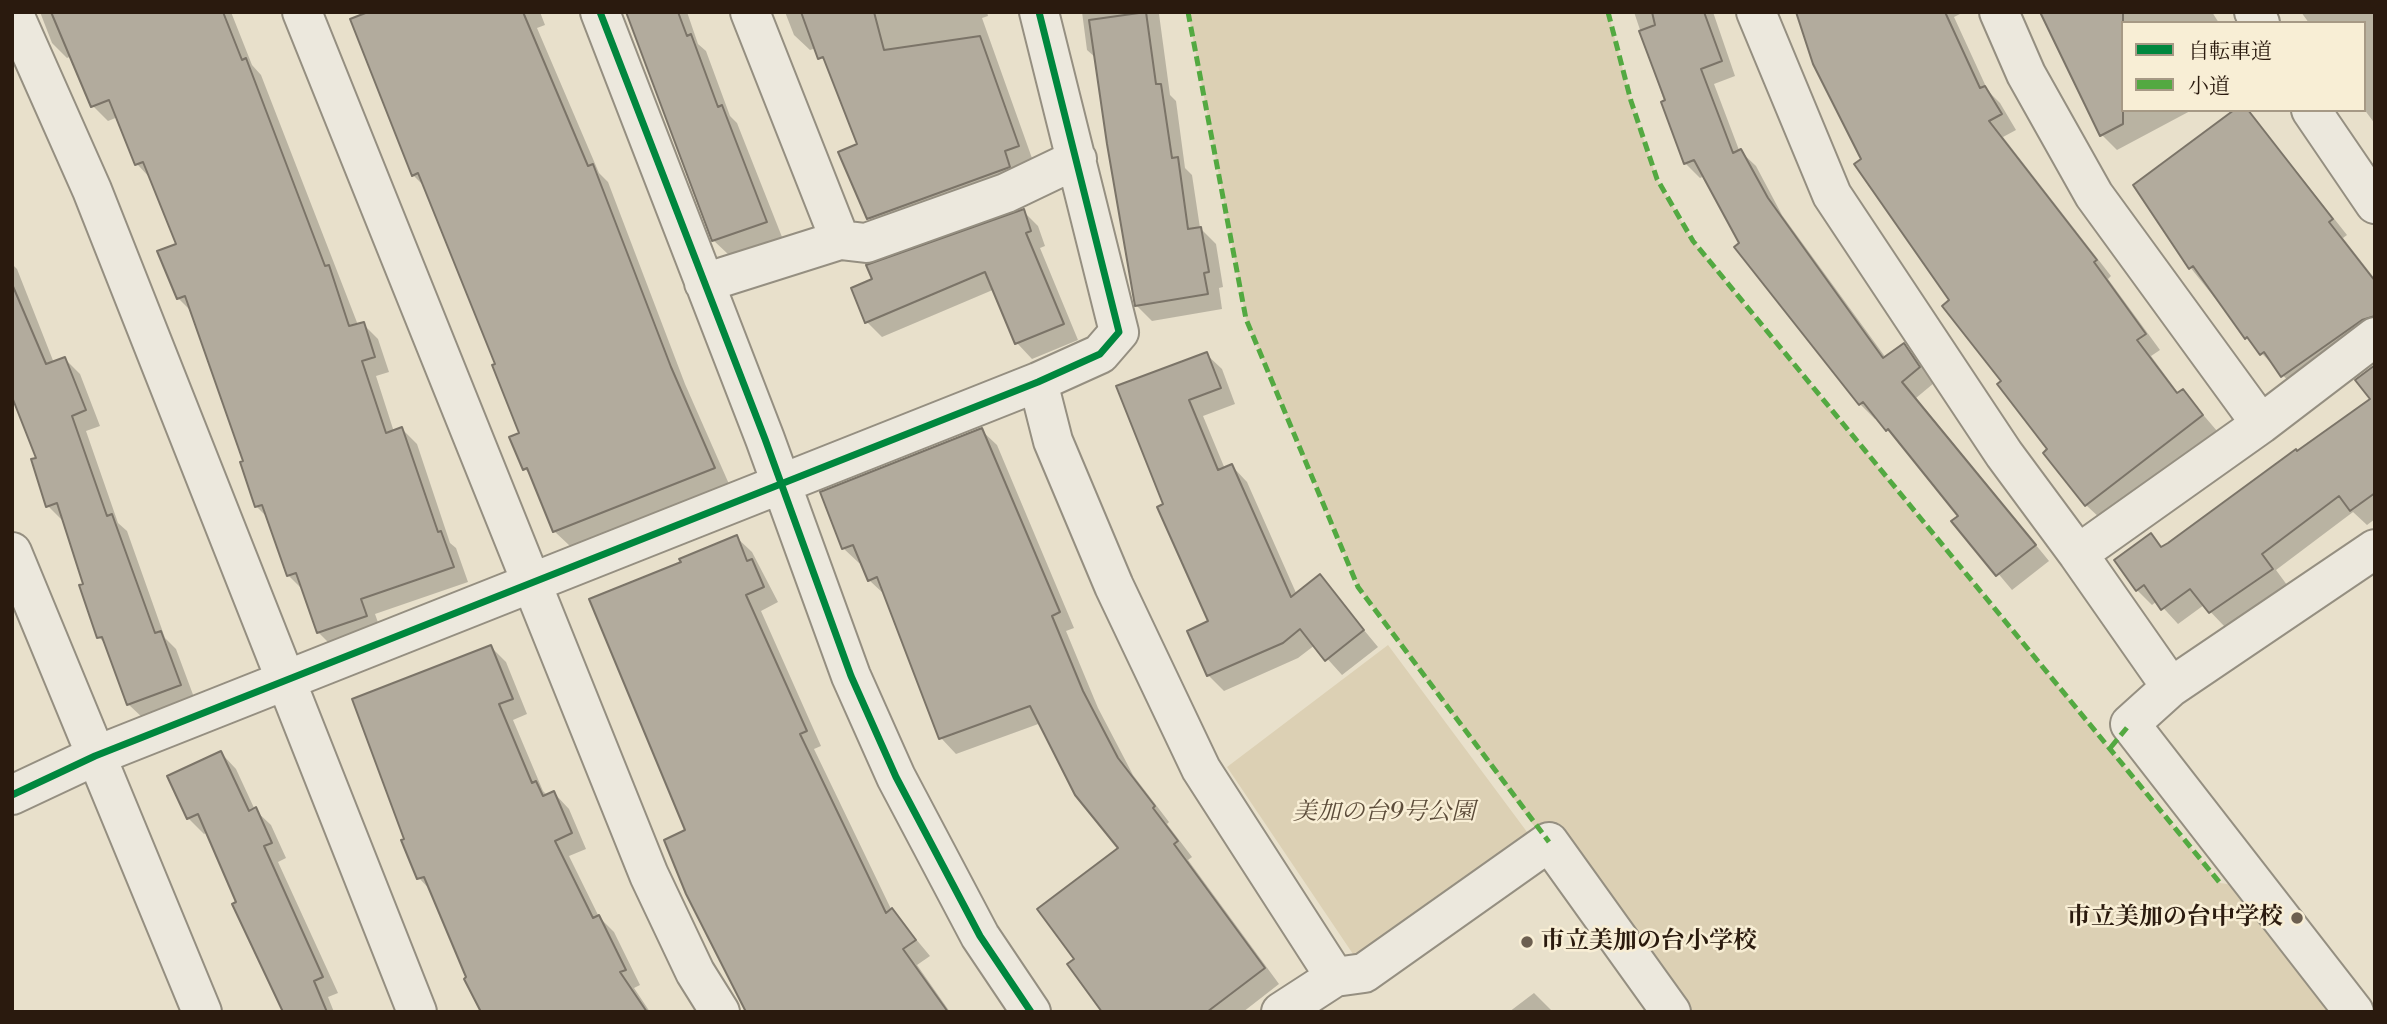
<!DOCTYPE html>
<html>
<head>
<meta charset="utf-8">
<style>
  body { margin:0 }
  #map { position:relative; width:2387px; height:1024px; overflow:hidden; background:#e8e0cb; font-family:"Libre Bodoni","Noto Serif JP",serif }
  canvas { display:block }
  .frame { position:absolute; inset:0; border:14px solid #2a1a0e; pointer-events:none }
  .legend { position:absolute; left:2121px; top:21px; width:245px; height:91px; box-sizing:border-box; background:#f8eed5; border:2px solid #a69985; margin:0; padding:9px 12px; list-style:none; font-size:21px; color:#2a1a0e }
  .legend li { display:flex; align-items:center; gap:14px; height:35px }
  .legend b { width:35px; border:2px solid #a69985 }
</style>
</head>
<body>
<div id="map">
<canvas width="2387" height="1024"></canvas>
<div class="frame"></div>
<ul class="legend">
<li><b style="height:9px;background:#00873e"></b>自転車道</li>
<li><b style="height:9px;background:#53a941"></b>小道</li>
</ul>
</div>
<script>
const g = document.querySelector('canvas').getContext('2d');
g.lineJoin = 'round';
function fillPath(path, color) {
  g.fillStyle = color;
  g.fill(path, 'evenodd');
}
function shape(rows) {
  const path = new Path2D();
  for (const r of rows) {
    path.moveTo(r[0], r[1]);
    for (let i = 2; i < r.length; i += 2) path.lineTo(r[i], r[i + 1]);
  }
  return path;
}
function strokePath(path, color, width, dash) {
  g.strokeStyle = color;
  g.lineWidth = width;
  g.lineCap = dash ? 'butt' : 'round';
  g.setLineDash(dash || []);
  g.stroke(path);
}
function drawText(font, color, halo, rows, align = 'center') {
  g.font = font + ' "Libre Bodoni","Noto Serif JP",serif';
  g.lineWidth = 5;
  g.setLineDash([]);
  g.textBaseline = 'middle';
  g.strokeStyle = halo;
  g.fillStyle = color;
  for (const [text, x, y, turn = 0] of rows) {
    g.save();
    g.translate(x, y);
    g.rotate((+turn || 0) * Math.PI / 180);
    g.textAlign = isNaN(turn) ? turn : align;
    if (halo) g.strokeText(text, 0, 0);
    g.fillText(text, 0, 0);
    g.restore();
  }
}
const green = shape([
  [1188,12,1608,12,1631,101,1657,179,1693,241,2220,883,2241,886,2344,1012,1671,1012,1358,587,1246,319],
  [1388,645,1533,840,1357,960,1227,767]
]);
const shadow = shape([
  [40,12,231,12,252,65,261,75,358,325,363,324,378,339,389,372,376,376,394,432,402,429,417,444,450,543,456,548,468,582,375,614,381,631,333,647,318,632,304,591,289,576,269,519,256,506,245,462,193,313,178,298,178,245,152,180,137,164,118,117,108,121,93,106,72,56,67,58,52,43],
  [360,12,540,12,545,25,537,28,599,173,608,182,685,384,729,484,570,546,554,531,533,477,525,469,521,434,497,365,425,187,413,175],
  [630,12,687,12,698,44,706,51,730,116,737,123,782,237,729,255,713,240],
  [785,12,987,12,988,16,982,18,1033,161,884,234,868,218,859,145,828,66,816,48,810,50,794,35],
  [1082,12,1170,12,1159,14,1170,95,1176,101,1185,168,1192,175,1200,228,1216,244,1223,287,1219,288,1222,309,1152,321,1137,306,1097,59,1087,50],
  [1634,12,1713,12,1735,76,1714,84,1739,150,1756,166,1782,215,1886,358,1904,345,1919,360,1934,383,1916,398,2049,561,2012,590,1954,521,1960,516,1902,445,1877,417,1875,419,1860,404,1741,244,1705,176,1700,178,1685,163],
  [1798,12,1964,12,1954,17,1988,91,2000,103,2016,130,2003,137,2111,276,2108,279,2160,350,2151,356,2179,394,2183,391,2217,431,2102,520,2086,505,2003,381,1863,160],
  [2041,12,2212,12,2219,23,2123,23,2123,110,2192,110,2117,150,2102,135],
  [2301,12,2375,12,2375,124,2364,109,2364,23,2309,23],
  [2248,110,2347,235,2343,238,2375,279,2375,337,2298,391,2246,337,2190,267],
  [1023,211,1038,226,1045,246,1040,248,1078,340,1032,359,1017,343,995,289,882,337,867,322],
  [12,264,17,269,54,363,65,359,80,374,100,426,86,431,118,523,127,531,165,638,176,649,195,700,144,719,128,704,106,645,99,637,85,585,63,521,48,506,38,459,12,392],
  [1206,354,1222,369,1235,404,1203,416,1225,469,1232,466,1247,482,1297,595,1320,577,1378,647,1342,675,1315,645,1298,658,1224,691,1208,675,1210,622,1118,387],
  [2375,367,2375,519,2367,525,2353,512,2276,570,2287,585,2225,627,2204,605,2178,624,2157,601,2152,605,2137,590,2151,535,2163,548,2373,399],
  [981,430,997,445,1074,628,1066,631,1098,708,1133,775,1169,822,1167,824,1192,857,1188,860,1279,984,1243,1012,1104,1012,1120,849,1041,723,956,754,941,738,885,595,869,580,862,562,859,563,843,548],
  [736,537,752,552,778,602,761,611,821,746,814,749,891,909,930,956,917,965,950,1012,748,1012,707,937,666,841,687,831,683,563],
  [491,647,506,662,527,714,513,720,543,791,548,796,554,793,569,809,586,849,569,856,599,917,614,932,640,985,634,988,650,1012,483,1012,433,893,419,878,406,840],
  [221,753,236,769,255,810,271,825,286,858,278,862,338,993,328,997,334,1012,284,1012,208,832,204,834,188,818],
  [1534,993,1553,1012,1509,1012]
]);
const building = shape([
  [51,12,223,12,242,60,246,58,325,266,329,265,349,326,364,322,375,357,362,361,386,433,402,427,438,532,441,531,454,567,361,599,367,616,317,633,296,573,287,576,262,505,255,507,240,462,243,461,185,296,177,299,157,251,176,244,143,162,135,165,109,100,91,107,51,12],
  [368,12,523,12,588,166,593,164,671,367,715,468,553,532,527,468,523,470,509,437,519,433,492,365,495,364,418,173,412,176,350,19,368,12],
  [626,12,678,12,687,36,691,34,718,107,722,105,767,222,712,241,626,12],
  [801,12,874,12,884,50,980,36,1019,146,1005,151,1010,167,867,219,838,152,857,144,823,57,818,59,801,12],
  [1146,12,1156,84,1161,84,1172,158,1178,157,1188,229,1201,227,1209,272,1204,273,1208,294,1135,306,1107,144,1089,20,1146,12],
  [1652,12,1704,12,1722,61,1701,69,1733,153,1741,149,1768,198,1883,358,1904,343,1920,367,1902,382,2036,545,1996,576,1951,521,1958,516,1888,429,1886,431,1863,402,1859,405,1734,247,1739,243,1694,160,1684,164,1661,102,1665,100,1639,31,1655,25,1652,12],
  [1796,12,1945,12,1980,88,1985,86,2002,114,1989,121,2097,260,2094,262,2146,334,2137,340,2177,393,2183,389,2203,415,2085,506,2043,453,2047,449,1997,384,2001,381,1942,306,1949,300,1854,164,1861,159,1813,64,1796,12],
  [2040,12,2123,12,2123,124,2100,136,2040,12],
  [2234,110,2248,110,2333,219,2329,222,2375,281,2375,316,2362,320,2281,377,2264,352,2260,355,2247,337,2245,339,2193,266,2189,269,2133,185,2234,110],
  [1024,209,1031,231,1026,233,1064,324,1015,344,985,272,865,323,851,288,872,279,866,265,1024,209],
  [12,284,46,364,65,357,86,410,72,416,107,516,112,514,155,633,161,631,181,685,127,705,102,637,97,638,79,585,83,584,57,503,46,507,31,459,36,458,12,397,12,284],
  [1207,352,1221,388,1189,400,1218,470,1232,464,1291,597,1320,574,1364,630,1325,661,1300,629,1283,643,1207,676,1187,631,1208,621,1157,507,1163,504,1116,386,1207,352],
  [2375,365,2375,493,2350,511,2339,496,2262,554,2273,569,2209,613,2190,589,2161,610,2144,585,2136,591,2114,560,2151,533,2161,547,2168,543,2296,449,2297,451,2370,399,2355,380,2375,365],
  [982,428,1060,612,1052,616,1083,691,1118,758,1155,806,1153,808,1178,841,1174,844,1265,968,1207,1012,1102,1012,1067,964,1074,959,1037,909,1118,848,1075,795,1030,706,939,739,877,577,868,581,853,545,842,549,820,492,982,428],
  [737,535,747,561,752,559,764,587,746,595,807,731,800,734,886,913,892,908,916,940,903,949,948,1012,746,1012,686,894,664,840,685,830,589,599,681,562,679,559,737,535],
  [491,645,513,699,499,704,532,783,536,781,543,796,554,791,572,833,555,841,593,918,599,915,626,970,620,972,647,1012,481,1012,464,979,466,977,424,877,417,879,401,840,404,839,352,699,491,645],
  [221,751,249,811,256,807,272,843,264,846,323,977,314,981,327,1012,283,1012,232,904,236,902,198,814,187,819,167,776,221,751]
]);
const minor = shape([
  [13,12,92,190,417,1012],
  [302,12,649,875,695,972,720,1012],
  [600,12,765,439,851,676,896,777,980,936,1031,1012],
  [1756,12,1832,195,2004,454,2078,554,2171,687],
  [1999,12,2026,74,2094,195,2261,424],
  [2254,12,2260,23],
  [2311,110,2375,204],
  [840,240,866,243,1006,193,1077,159],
  [704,283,840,240,750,12],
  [1038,382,1053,441,1114,586,1201,769,1335,977],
  [12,552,202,1012],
  [2078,554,2261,424,2375,337],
  [12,795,95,756,1038,382,1100,354,1119,332,1039,12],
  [1281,1012,1335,977,1364,973,1549,842,1671,1012],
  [2354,1012,2130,724,2171,687,2375,549]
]);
const quiet = shape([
  [1188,12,1246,319,1358,587,1549,842],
  [1608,12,1631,101,1657,179,1693,241,2220,883],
  [2111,747,2130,724]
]);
const cycleway = shape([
  [600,12,765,439,851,676,896,777,980,936,1031,1012],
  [12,795,95,756,1038,382,1100,354,1119,332,1039,12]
]);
const markers = [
  [2297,918,7,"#6c5f50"],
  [1527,942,7,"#6c5f50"]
];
const parkNames = [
  ["美加の台9号公園",1384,813]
];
const poiNames = [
  ["市立美加の台中学校",2283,918],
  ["市立美加の台小学校",1541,942,"left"]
];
fillPath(green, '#dcd0b4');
fillPath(shadow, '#0003');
fillPath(building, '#b2ab9d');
strokePath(building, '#7b7468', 2);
strokePath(minor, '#958f81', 42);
strokePath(minor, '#ece8dd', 38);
strokePath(quiet, '#53a941', 5, [10, 5]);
strokePath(cycleway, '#00873e', 7);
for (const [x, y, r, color] of markers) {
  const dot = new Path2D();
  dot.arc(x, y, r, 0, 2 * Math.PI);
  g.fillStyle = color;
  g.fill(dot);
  strokePath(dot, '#f8eed5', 2.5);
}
drawText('italic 24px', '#5c4c3a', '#f8eed5', parkNames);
drawText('bold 24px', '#2a1a0e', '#f8eed5', poiNames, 'right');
</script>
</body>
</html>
